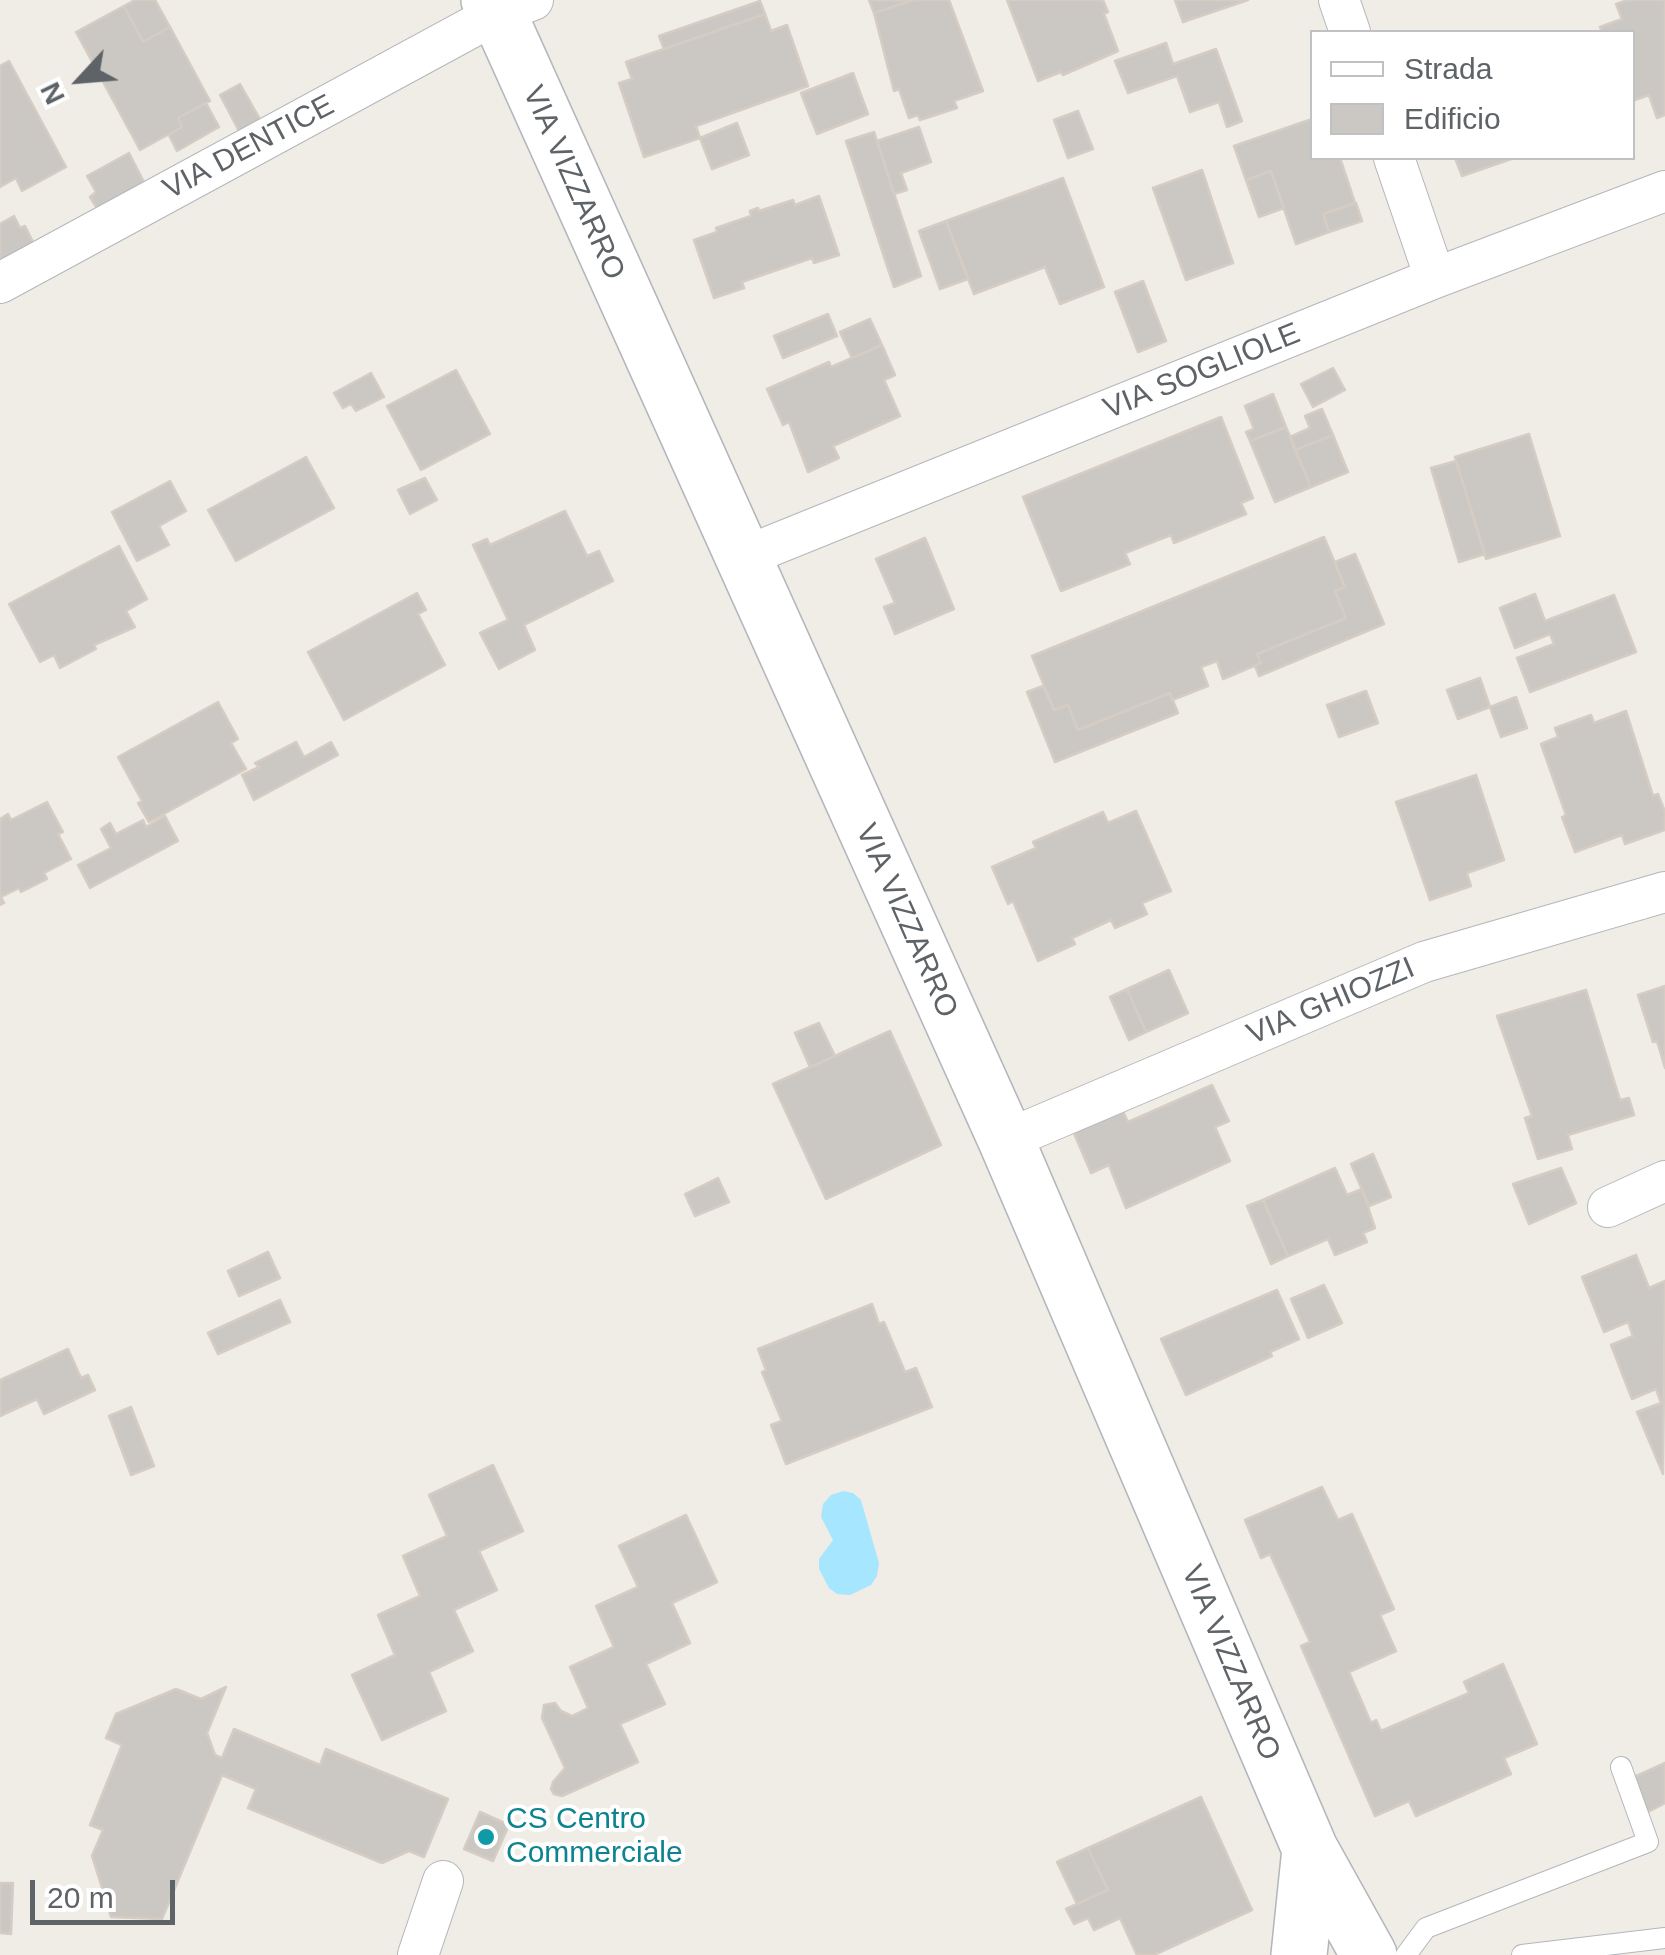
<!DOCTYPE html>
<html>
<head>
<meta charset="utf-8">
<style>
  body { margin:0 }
  #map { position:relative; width:1665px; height:1955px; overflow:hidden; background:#f0ece6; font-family:Helvetica,sans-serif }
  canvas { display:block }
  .legend { position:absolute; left:1310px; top:30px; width:325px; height:130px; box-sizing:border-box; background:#fff; border:2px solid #bfc1c2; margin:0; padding:12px 18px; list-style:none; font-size:30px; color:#5e6367 }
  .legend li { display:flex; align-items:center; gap:20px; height:50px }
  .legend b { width:50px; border:2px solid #bfc1c2 }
  .north { position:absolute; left:30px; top:30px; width:100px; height:100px; -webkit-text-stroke:8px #fff; paint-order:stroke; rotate:244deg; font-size:28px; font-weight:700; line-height:40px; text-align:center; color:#5e6367 }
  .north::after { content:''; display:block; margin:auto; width:35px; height:45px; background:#5e6367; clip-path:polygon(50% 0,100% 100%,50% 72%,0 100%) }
  .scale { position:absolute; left:30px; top:1880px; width:145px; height:45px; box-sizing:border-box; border:5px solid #5e6367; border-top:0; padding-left:12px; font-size:30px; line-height:35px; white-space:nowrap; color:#5e6367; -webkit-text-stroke:8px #fff; paint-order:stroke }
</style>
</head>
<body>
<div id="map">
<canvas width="1665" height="1955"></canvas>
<ul class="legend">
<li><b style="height:12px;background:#fff"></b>Strada</li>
<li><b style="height:28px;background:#cbc7c2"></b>Edificio</li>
</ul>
<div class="north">N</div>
<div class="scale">20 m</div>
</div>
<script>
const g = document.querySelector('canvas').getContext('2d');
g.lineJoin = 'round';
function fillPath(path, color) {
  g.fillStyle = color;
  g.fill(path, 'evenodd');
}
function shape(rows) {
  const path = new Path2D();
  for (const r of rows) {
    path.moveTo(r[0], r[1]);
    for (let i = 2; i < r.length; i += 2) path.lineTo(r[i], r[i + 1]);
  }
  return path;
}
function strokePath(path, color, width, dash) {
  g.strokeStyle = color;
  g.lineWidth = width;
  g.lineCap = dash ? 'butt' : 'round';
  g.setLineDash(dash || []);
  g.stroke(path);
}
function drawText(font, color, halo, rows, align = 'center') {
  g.font = font + ' Helvetica,sans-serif';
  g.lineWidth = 8;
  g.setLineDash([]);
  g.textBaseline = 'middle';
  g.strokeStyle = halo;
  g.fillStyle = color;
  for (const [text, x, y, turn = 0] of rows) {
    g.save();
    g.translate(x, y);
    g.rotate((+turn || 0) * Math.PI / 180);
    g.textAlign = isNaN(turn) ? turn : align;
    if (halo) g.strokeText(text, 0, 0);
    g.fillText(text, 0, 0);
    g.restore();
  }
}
const water = shape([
  [843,1491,853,1493,861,1500,879,1563,877,1576,871,1585,850,1595,837,1594,829,1588,819,1569,819,1559,833,1540,821,1517,823,1504,831,1495]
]);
const building = shape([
  [135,0,155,0,170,27,143,42,124,6,135,0],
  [869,0,913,0,874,13,869,0],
  [913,0,949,0,983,91,954,101,957,108,920,120,918,115,909,118,899,89,894,91,874,13,913,0],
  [1007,0,1103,0,1108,12,1104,14,1118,51,1063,75,1061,72,1038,81,1007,0],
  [1175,0,1248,0,1183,22,1175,0],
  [1628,0,1665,0,1665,115,1657,118,1649,95,1632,101,1632,32,1602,32,1600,27,1622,19,1616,4,1628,0],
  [760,1,765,14,664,49,659,36,760,1],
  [124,6,143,42,170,27,210,101,178,118,182,127,140,150,76,32,124,6],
  [765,14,771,31,787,25,808,86,696,126,700,138,644,157,619,83,632,79,626,62,765,14],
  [1166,43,1173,64,1216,49,1242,121,1227,127,1219,102,1190,112,1177,76,1128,93,1115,61,1166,43],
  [9,61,66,167,22,191,16,178,0,187,0,66,9,61],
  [853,73,868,114,817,134,801,93,853,73],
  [240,84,261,121,240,133,220,95,240,84],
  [206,103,219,127,177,151,169,135,182,127,178,118,206,103],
  [1078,111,1093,149,1068,158,1054,120,1078,111],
  [1312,119,1312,158,1340,158,1355,203,1323,214,1329,232,1296,244,1271,171,1246,180,1234,146,1312,119],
  [737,123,749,155,712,169,700,138,737,123],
  [919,127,931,162,901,173,907,190,894,194,877,141,919,127],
  [874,132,921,276,894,287,846,141,874,132],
  [129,153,145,184,98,210,90,197,96,192,87,176,129,153],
  [1455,158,1514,158,1462,176,1455,158],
  [1202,170,1233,263,1186,280,1153,188,1202,170],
  [1271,171,1284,208,1259,217,1246,180,1271,171],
  [1063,178,1104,287,1060,304,1045,267,974,294,946,221,1063,178],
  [819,196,839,255,814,263,812,258,742,282,744,288,714,298,694,240,717,232,716,228,751,216,750,211,758,208,759,211,793,200,795,205,819,196],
  [1356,203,1362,221,1329,232,1323,214,1356,203],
  [14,216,20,228,25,226,34,244,0,263,0,224,14,216],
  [946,221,968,279,940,289,919,231,946,221],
  [1143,281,1166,341,1138,352,1115,292,1143,281],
  [828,314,837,336,783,358,774,336,828,314],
  [870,319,882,345,852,358,840,332,870,319],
  [882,345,895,375,884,380,900,416,833,446,839,458,808,472,789,422,783,425,767,389,829,362,831,367,882,345],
  [1333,368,1345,390,1313,407,1301,384,1333,368],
  [456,370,490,434,421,470,387,406,456,370],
  [371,373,384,397,356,411,351,404,343,408,334,393,371,373],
  [1273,394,1286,427,1250,441,1246,432,1254,429,1245,406,1273,394],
  [1322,409,1333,435,1295,450,1290,437,1310,428,1305,416,1322,409],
  [1221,417,1253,498,1241,503,1246,514,1174,543,1171,535,1125,553,1130,564,1061,591,1023,497,1221,417],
  [1286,427,1311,487,1275,502,1250,441,1286,427],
  [1529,434,1560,536,1486,559,1455,457,1529,434],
  [1333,435,1348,472,1311,487,1295,450,1333,435],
  [306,457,334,508,236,561,208,510,306,457],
  [1456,461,1485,554,1459,562,1431,468,1456,461],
  [425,478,437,500,410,514,398,490,425,478],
  [170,481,186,511,159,526,169,545,137,561,112,512,170,481],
  [565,511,587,556,599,551,613,581,524,625,535,650,499,669,480,633,508,620,473,545,487,539,490,545,565,511],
  [1324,537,1345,587,1335,591,1346,618,1257,654,1261,663,1223,679,1217,661,1201,667,1208,686,1172,700,1170,693,1078,730,1068,705,1054,710,1032,656,1324,537],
  [925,538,954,609,895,634,884,607,895,603,876,559,925,538],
  [119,546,147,599,126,611,135,627,94,645,96,649,60,668,54,655,40,662,9,604,119,546],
  [1355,554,1384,624,1259,676,1255,666,1261,663,1257,654,1346,618,1335,591,1345,587,1335,562,1355,554],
  [417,593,426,610,418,614,445,665,344,720,308,652,417,593],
  [1535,594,1545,621,1614,595,1636,652,1530,692,1517,658,1554,644,1550,634,1515,648,1500,608,1535,594],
  [1480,678,1490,707,1458,719,1447,690,1480,678],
  [1043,686,1054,710,1068,705,1078,730,1170,693,1178,713,1055,762,1027,692,1043,686],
  [1366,691,1378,723,1339,737,1327,705,1366,691],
  [1516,697,1527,728,1501,737,1490,707,1516,697],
  [218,702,238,739,231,743,246,769,149,822,138,803,142,801,118,757,218,702],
  [1626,711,1653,796,1658,794,1665,812,1665,830,1625,844,1622,835,1575,852,1562,817,1566,815,1541,744,1558,737,1555,728,1591,715,1594,723,1626,711],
  [296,742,304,757,331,742,338,755,254,800,242,775,259,767,255,763,296,742],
  [1476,775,1504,860,1467,873,1471,886,1430,900,1396,802,1476,775],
  [47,802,63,832,58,834,71,859,44,873,47,879,21,892,19,888,1,897,4,903,0,905,0,819,8,814,11,820,47,802],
  [1136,811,1171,891,1142,903,1147,914,1115,928,1111,920,1072,938,1075,944,1038,961,1013,901,1008,904,992,867,1036,848,1033,842,1103,812,1108,823,1136,811],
  [165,816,178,841,90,888,78,865,111,848,101,829,110,823,116,834,143,820,146,827,165,816],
  [1169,970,1188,1013,1146,1032,1127,989,1169,970],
  [1665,986,1665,1068,1657,1041,1653,1042,1638,995,1665,986],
  [1127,989,1146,1032,1129,1040,1110,997,1127,989],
  [1586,990,1620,1100,1629,1098,1634,1115,1568,1135,1572,1149,1538,1159,1525,1118,1532,1116,1497,1016,1586,990],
  [819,1023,835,1056,810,1067,795,1033,819,1023],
  [890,1031,941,1145,826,1199,773,1084,890,1031],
  [1212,1085,1229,1121,1215,1127,1230,1161,1126,1208,1109,1165,1091,1173,1073,1131,1122,1109,1128,1122,1212,1085],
  [1373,1154,1391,1197,1369,1206,1351,1164,1373,1154],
  [1335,1168,1347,1195,1362,1189,1375,1228,1363,1233,1367,1242,1335,1255,1328,1239,1288,1256,1263,1200,1335,1168],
  [1561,1168,1576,1203,1529,1224,1513,1184,1561,1168],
  [718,1178,729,1202,695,1216,685,1194,718,1178],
  [1263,1200,1288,1256,1271,1264,1247,1206,1263,1200],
  [268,1252,280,1278,239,1296,228,1271,268,1252],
  [1636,1255,1649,1288,1665,1281,1663,1474,1637,1412,1661,1403,1656,1389,1632,1399,1611,1345,1633,1336,1628,1322,1604,1332,1582,1277,1636,1255],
  [1324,1285,1342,1323,1308,1338,1291,1299,1324,1285],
  [1277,1290,1299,1339,1270,1352,1272,1356,1186,1395,1161,1339,1277,1290],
  [280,1300,290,1322,218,1354,208,1333,280,1300],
  [872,1304,879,1324,884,1322,905,1372,916,1368,932,1407,786,1464,771,1425,782,1421,762,1372,766,1370,758,1349,872,1304],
  [68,1349,81,1378,88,1375,95,1390,44,1414,37,1399,0,1416,0,1380,68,1349],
  [131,1407,154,1466,131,1475,109,1416,131,1407],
  [493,1465,523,1531,479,1551,497,1590,454,1610,473,1651,429,1672,446,1711,382,1740,352,1675,395,1655,378,1615,420,1596,403,1556,447,1536,429,1495,493,1465],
  [1322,1487,1338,1520,1352,1514,1394,1609,1380,1615,1396,1651,1349,1672,1371,1723,1376,1720,1381,1731,1469,1693,1464,1682,1503,1664,1537,1744,1504,1758,1511,1774,1416,1816,1409,1801,1375,1816,1301,1646,1310,1642,1270,1554,1261,1558,1245,1520,1322,1487],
  [686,1515,717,1582,672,1603,690,1643,646,1664,665,1704,620,1724,638,1762,562,1796,554,1794,551,1789,553,1782,565,1768,542,1718,544,1705,555,1703,561,1711,572,1716,588,1708,570,1667,614,1647,596,1606,638,1587,619,1546,686,1515],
  [226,1687,207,1733,215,1755,222,1758,234,1729,320,1765,326,1749,448,1799,424,1857,409,1851,382,1863,248,1808,256,1789,222,1775,162,1919,111,1917,92,1856,103,1830,90,1825,122,1745,106,1738,116,1714,176,1689,201,1699,226,1687],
  [1665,1763,1665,1803,1648,1812,1632,1778,1665,1763],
  [1201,1797,1252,1910,1154,1955,1137,1955,1120,1918,1094,1930,1088,1918,1074,1924,1066,1909,1108,1890,1088,1848,1201,1797],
  [480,1812,509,1825,493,1861,464,1849,480,1812],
  [1088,1848,1108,1890,1077,1904,1057,1862,1088,1848],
  [0,1883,13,1883,11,1934,0,1933,0,1883]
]);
const lane = shape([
  [1406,1955,1426,1928,1648,1842,1621,1767],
  [1522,1955,1665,1938]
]);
const street = shape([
  [1339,0,1350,32],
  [1394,158,1435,278],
  [0,283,498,13,533,0],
  [741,558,1435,278,1665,191],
  [1006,1140,1424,962,1665,892],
  [1608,1207,1665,1181],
  [418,1955,443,1881]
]);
const secondary = shape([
  [489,0,498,13,1006,1140,1310,1849,1369,1955],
  [1299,1955,1310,1849]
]);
const markers = [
  [486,1837,10,"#0f9aa8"]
];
const streetNames = [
  ["VIA DENTICE",249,148,-28],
  ["VIA VIZZARRO",573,183,66],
  ["VIA SOGLIOLE",1202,372,-22],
  ["VIA VIZZARRO",906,921,66],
  ["VIA GHIOZZI",1331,1002,-23],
  ["VIA VIZZARRO",1230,1663,67]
];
const cultureNames = [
  ["CS Centro",506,1820],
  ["Commerciale",506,1854]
];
fillPath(water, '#a7e6ff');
fillPath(building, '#cbc7c2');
strokePath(building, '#d5cdc4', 2.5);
strokePath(lane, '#b3b7bb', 22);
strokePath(street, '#b3b7bb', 42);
strokePath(secondary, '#b2b7bb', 58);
strokePath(lane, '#fff', 20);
strokePath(street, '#fff', 40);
strokePath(secondary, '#fff', 55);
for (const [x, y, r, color] of markers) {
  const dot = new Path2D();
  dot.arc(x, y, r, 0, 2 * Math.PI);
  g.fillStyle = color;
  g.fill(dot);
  strokePath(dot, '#fff', 4);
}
drawText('30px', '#5e6367', '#fff', streetNames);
drawText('30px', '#0d838f', '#fff', cultureNames, 'left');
</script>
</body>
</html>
